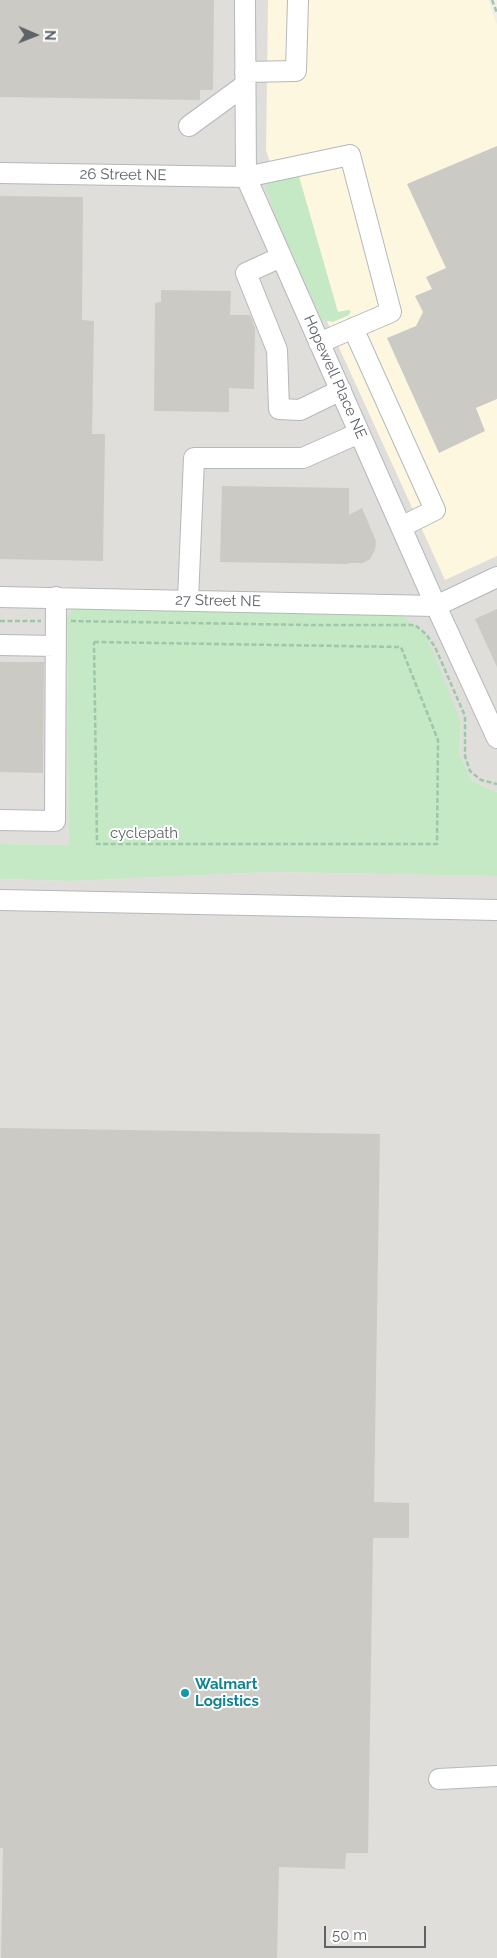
<!DOCTYPE html>
<html>
<head>
<meta charset="utf-8">
<style>
  body { margin:0 }
  #map { position:relative; width:497px; height:1958px; overflow:hidden; background:#f1efe8; font-family:Raleway,sans-serif }
  canvas { display:block }
  .north { position:absolute; left:10px; top:10px; width:50px; height:50px; -webkit-text-stroke:4px #fff; paint-order:stroke; rotate:91deg; font-size:14px; font-weight:700; line-height:20px; text-align:center; color:#5f6368 }
  .north::after { content:''; display:block; margin:auto; width:18px; height:22px; background:#5f6368; clip-path:polygon(50% 0,100% 100%,50% 72%,0 100%) }
  .scale { position:absolute; left:324px; top:1926px; width:102px; height:22px; box-sizing:border-box; border:2px solid #5f6368; border-top:0; padding-left:6px; font-size:15px; line-height:18px; white-space:nowrap; color:#5f6368; -webkit-text-stroke:4px #fff; paint-order:stroke }
</style>
</head>
<body>
<div id="map">
<canvas width="497" height="1958"></canvas>
<div class="north">N</div>
<div class="scale">50 m</div>
</div>
<script>
const g = document.querySelector('canvas').getContext('2d');
g.lineJoin = 'round';
function fillPath(path, color) {
  g.fillStyle = color;
  g.fill(path, 'evenodd');
}
function shape(rows) {
  const path = new Path2D();
  for (const r of rows) {
    path.moveTo(r[0], r[1]);
    for (let i = 2; i < r.length; i += 2) path.lineTo(r[i], r[i + 1]);
  }
  return path;
}
function strokePath(path, color, width, dash) {
  g.strokeStyle = color;
  g.lineWidth = width;
  g.lineCap = dash ? 'butt' : 'round';
  g.setLineDash(dash || []);
  g.stroke(path);
}
function drawText(font, color, halo, rows, align = 'center') {
  g.font = font + ' Raleway,sans-serif';
  g.lineWidth = 4;
  g.setLineDash([]);
  g.textBaseline = 'middle';
  g.strokeStyle = halo;
  g.fillStyle = color;
  for (const [text, x, y, turn = 0] of rows) {
    g.save();
    g.translate(x, y);
    g.rotate((+turn || 0) * Math.PI / 180);
    g.textAlign = isNaN(turn) ? turn : align;
    if (halo) g.strokeText(text, 0, 0);
    g.fillText(text, 0, 0);
    g.restore();
  }
}
const commercial = shape([
  [268,0,488,0,497,25,497,556,445,580,299,260,266,150]
]);
const industrial = shape([
  [0,0,268,0,266,150,299,260,445,580,497,556,497,792,472,781,459,753,461,723,67,616,69,845,0,844],
  [271,872,497,876,497,1958,0,1958,0,879,72,881]
]);
const green = shape([
  [298,173,338,312,348,310,351,311,349,315,333,322,322,320,277,220,265,186,270,179],
  [74,609,403,616,427,637,461,723,459,753,472,781,497,792,497,876,271,872,72,881,0,879,0,844,69,845,67,616]
]);
const building = shape([
  [0,0,214,0,213,90,200,90,200,100,0,97],
  [497,146,497,399,476,408,485,431,439,453,387,338,416,326,423,312,415,296,432,289,426,277,446,268,407,184],
  [0,196,83,197,82,320,94,321,92,434,105,434,103,561,0,559],
  [161,290,231,291,230,315,250,315,255,328,254,389,229,388,229,412,154,411,155,303,161,302],
  [222,486,349,488,349,515,362,508,376,541,375,550,370,559,363,563,348,563,348,564,220,562],
  [497,609,497,667,475,619],
  [0,662,44,662,43,773,0,772],
  [0,1128,380,1134,374,1502,409,1503,409,1538,373,1538,368,1853,346,1853,345,1869,279,1867,277,1958,1,1958,3,1848,0,1848]
]);
const path = shape([
  [492,0,497,13],
  [0,621,41,621],
  [71,621,309,625,415,625,426,634,435,647,465,716,465,756,470,771,481,780,497,784],
  [94,642,401,647,438,740,437,844,97,844,94,642]
]);
const minor = shape([
  [245,0,246,177,436,606,497,738],
  [245,72,296,71,298,0],
  [189,126,245,85],
  [0,173,246,177,350,155,391,312,319,343],
  [281,257,246,273,277,350,279,409,300,410,341,390],
  [353,328,435,510,401,527],
  [0,597,436,606,497,577],
  [188,600,194,458,303,458,359,433],
  [0,645,56,646],
  [0,820,55,821,56,597],
  [0,900,497,910],
  [439,1779,497,1776]
]);
const markers = [
  [185,1693,5,"#0f9aa8"]
];
const streetNames = [
  ["26 Street NE",123,175,1],
  ["Hopewell Place NE",335,377,66],
  ["27 Street NE",218,601,1],
  ["cyclepath",144,833]
];
const cultureNames = [
  ["Walmart",195,1684],
  ["Logistics",195,1701]
];
fillPath(commercial, '#fef7e0');
fillPath(industrial, '#e0deda');
fillPath(green, '#c5e8c5');
fillPath(building, '#cccac5');
strokePath(minor, '#b5b8bc', 22);
strokePath(path, '#9cc7a9', 2.5, [5, 2.5]);
strokePath(minor, '#fff', 20);
for (const [x, y, r, color] of markers) {
  const dot = new Path2D();
  dot.arc(x, y, r, 0, 2 * Math.PI);
  g.fillStyle = color;
  g.fill(dot);
  strokePath(dot, '#fff', 2);
}
drawText('15px', '#5f6368', '#fff', streetNames);
drawText('bold 15px', '#0d838f', '#fff', cultureNames, 'left');
</script>
</body>
</html>
